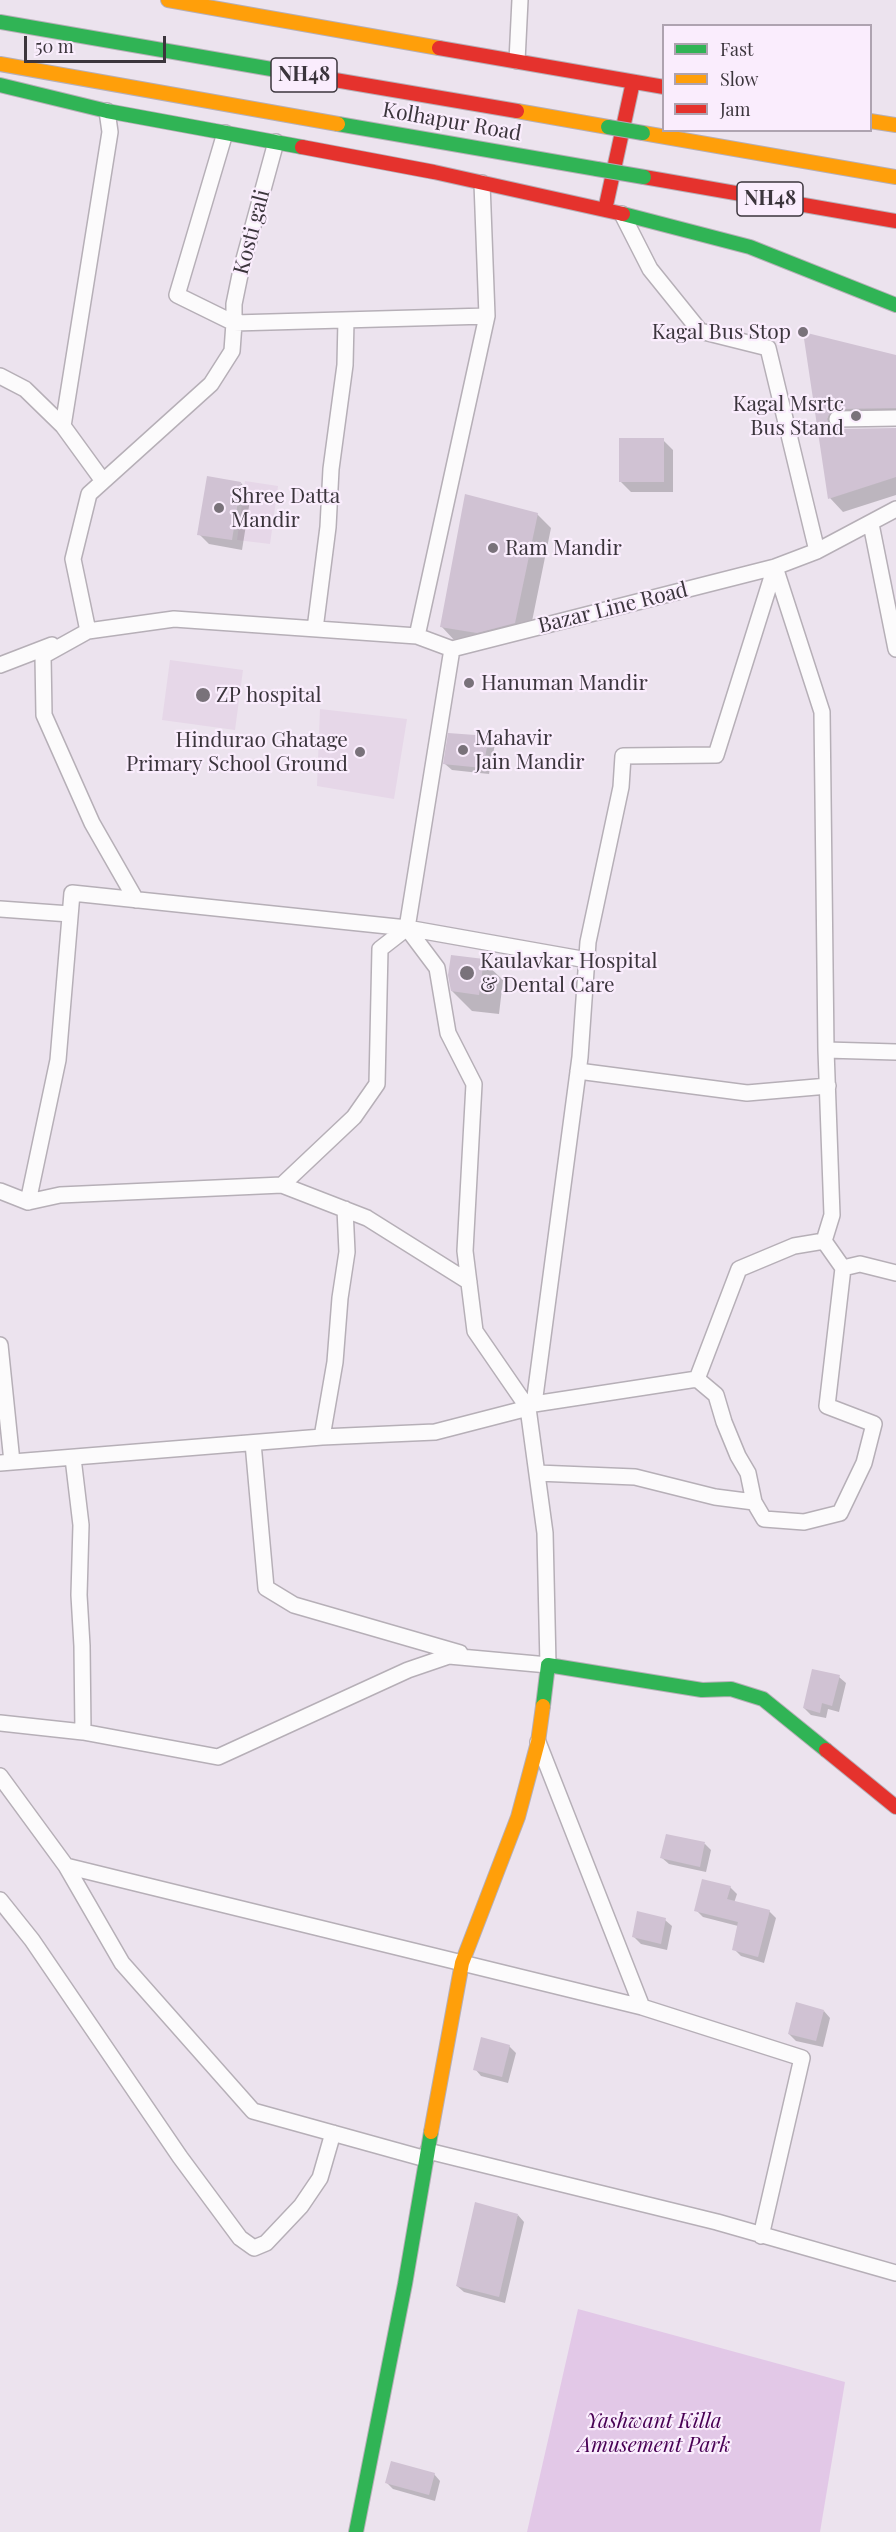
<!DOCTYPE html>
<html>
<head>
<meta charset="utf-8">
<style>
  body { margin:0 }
  #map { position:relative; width:896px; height:2532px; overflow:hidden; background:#ece3ee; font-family:"Playfair Display",serif }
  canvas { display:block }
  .legend { position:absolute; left:662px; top:24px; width:210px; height:108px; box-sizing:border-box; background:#faedfd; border:2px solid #aea3b0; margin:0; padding:8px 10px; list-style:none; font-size:18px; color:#3b353c }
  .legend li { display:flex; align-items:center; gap:12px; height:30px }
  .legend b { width:30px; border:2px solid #aea3b0 }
  .scale { position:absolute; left:24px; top:36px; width:142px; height:27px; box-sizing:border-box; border:3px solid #3b353c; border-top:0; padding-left:8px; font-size:18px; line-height:21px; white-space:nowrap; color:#3b353c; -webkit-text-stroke:4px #faedfd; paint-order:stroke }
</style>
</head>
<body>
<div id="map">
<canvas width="896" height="2532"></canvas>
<ul class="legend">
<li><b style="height:8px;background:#30b455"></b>Fast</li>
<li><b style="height:8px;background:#ff9f0a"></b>Slow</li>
<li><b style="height:8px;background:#e5322d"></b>Jam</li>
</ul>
<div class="scale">50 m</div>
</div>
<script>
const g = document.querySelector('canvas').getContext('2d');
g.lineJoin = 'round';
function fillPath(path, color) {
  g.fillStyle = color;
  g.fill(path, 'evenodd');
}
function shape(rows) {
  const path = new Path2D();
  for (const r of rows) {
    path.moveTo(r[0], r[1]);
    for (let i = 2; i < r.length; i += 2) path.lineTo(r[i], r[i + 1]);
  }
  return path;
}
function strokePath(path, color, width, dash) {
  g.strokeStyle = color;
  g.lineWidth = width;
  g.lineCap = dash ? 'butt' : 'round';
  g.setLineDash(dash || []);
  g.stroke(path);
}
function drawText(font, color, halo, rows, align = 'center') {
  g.font = font + ' "Playfair Display",serif';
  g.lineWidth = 4.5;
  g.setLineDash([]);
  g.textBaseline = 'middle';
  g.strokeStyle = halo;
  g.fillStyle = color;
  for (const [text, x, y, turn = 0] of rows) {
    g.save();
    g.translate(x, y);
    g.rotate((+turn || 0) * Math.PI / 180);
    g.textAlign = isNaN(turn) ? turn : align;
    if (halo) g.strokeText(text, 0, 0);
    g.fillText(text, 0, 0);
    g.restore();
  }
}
const built = shape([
  [245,481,278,486,270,544,237,540],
  [170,660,243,670,235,730,162,720],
  [320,709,407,719,394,799,317,786]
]);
const green = shape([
  [578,2309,845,2382,820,2532,527,2532]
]);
const shadow = shape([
  [805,334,896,357,896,422,845,424,842,430,896,429,896,495,843,512,830,498],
  [663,440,673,450,673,492,631,492,620,481],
  [241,483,251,494,242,550,209,544,199,534],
  [537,514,551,528,529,636,455,641,442,627],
  [488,738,495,744,489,774,452,770,445,764],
  [483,961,503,980,499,1014,472,1011,452,991],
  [839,1677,846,1683,839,1712,828,1709,826,1718,811,1715,804,1708],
  [705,1844,711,1850,706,1872,669,1864,662,1858],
  [730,1887,737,1894,734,1903,769,1911,776,1918,764,1963,741,1956,734,1949,738,1926,703,1917,696,1910],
  [665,1920,672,1926,667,1950,641,1944,634,1937],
  [824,2011,830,2018,823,2047,796,2041,789,2034],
  [509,2046,516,2053,508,2083,481,2076,475,2069],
  [518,2215,524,2222,505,2303,464,2292,457,2286],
  [434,2474,440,2481,435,2501,393,2489,387,2483]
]);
const building = shape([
  [803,332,896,355,896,408,837,409,832,411,827,419,829,424,837,429,896,428,896,477,828,499],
  [619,438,664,438,664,482,619,482],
  [207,476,241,482,232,540,197,535],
  [465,494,538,513,515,623,477,633,440,627],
  [448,733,489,736,483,768,443,764],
  [451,955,484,959,479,995,451,991,448,975],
  [812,1669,840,1675,832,1706,822,1703,820,1713,803,1708],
  [666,1834,705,1842,700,1867,660,1858],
  [702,1879,731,1886,727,1899,770,1910,758,1957,732,1950,738,1922,694,1911],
  [637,1911,666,1918,661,1944,632,1937],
  [796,2002,824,2010,816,2041,788,2034],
  [481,2037,510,2045,502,2077,473,2070],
  [475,2202,518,2214,499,2297,456,2286],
  [391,2461,435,2473,429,2495,385,2483]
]);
const street = shape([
  [517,61,520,0],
  [225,133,177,295,234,323,234,304,241,270,276,142],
  [622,214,650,269,700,331,768,348,817,551,896,509],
  [0,376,25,389,63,426,103,481],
  [837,419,896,418],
  [63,426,110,132,107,111],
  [871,524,896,649],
  [775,567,716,755,623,756,621,787,588,942,580,1057,534,1404,697,1379,739,1269,794,1246,824,1241,832,1215,826,1050],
  [775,567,822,712,826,1050,896,1052],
  [315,629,328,527,331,469,345,365,346,320],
  [88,631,73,559,89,494,211,384,232,351,234,323,487,316],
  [452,649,417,636,487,316,482,183],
  [452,649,407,928,587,960],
  [452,649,775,567,817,551],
  [0,665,52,645],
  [136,900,92,823,44,715,43,656,88,631,174,619,417,636],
  [0,909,70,914],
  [578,1071,747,1093,828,1086],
  [282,1185,354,1117,377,1084,380,949,407,928,72,893,58,1060,28,1202,60,1195,282,1185,367,1218,469,1282],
  [0,1191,28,1202],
  [345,1209,347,1252,340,1298,335,1362,322,1437,435,1432,528,1408],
  [824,1241,843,1268,860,1264,896,1273],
  [0,1345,12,1462],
  [697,1379,716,1395,724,1422,738,1456,748,1473,754,1502],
  [253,1443,266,1588,294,1605,460,1653],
  [73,1458,81,1525,79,1595,82,1646,83,1732],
  [0,1463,322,1437],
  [537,1473,635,1477,715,1497,754,1502,764,1519,804,1522,840,1513,864,1463,874,1424,827,1406,843,1268],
  [0,1723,83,1732,218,1757,408,1670,449,1656,548,1665,545,1533,528,1408,475,1331,465,1251,474,1084,448,1033,437,968,407,928],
  [538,1742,642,2007],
  [0,1776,66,1866,122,1963,253,2111,426,2159],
  [66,1866,642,2007,802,2058,761,2236],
  [0,1900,32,1940,180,2157,240,2238,254,2248,266,2243,301,2206,320,2178,333,2133],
  [428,2151,717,2222,896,2273]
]);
const fast = shape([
  [0,22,329,79],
  [0,85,107,111,302,147],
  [338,124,597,169],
  [623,214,750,247,896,305],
  [543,1706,548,1665,702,1690,731,1689,763,1699,826,1750],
  [356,2532,405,2284,431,2132]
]);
const slow = shape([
  [168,0,439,48],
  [0,64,338,124],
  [517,111,608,127],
  [870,121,896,125],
  [643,133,896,177],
  [431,2132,462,1963,518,1817,538,1742,543,1706]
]);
const jam = shape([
  [439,48,664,87],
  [329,79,517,111],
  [302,147,434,172,623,214],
  [644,177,896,221],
  [605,210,633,82],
  [826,1750,896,1807]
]);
const fastBridge = shape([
  [608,127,643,133],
  [597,169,644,177]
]);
const markers = [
  [803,332,6,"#79727a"],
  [856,416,6,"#79727a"],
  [219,508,6,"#79727a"],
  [493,548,6,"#79727a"],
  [469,683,6,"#79727a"],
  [203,695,8,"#79727a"],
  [463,750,6,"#79727a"],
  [360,752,6,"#79727a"],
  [467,973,8,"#79727a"]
];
const shields = [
  [304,75,66],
  [770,199,66]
];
const shieldNames = [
  ["NH48",304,75],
  ["NH48",770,199]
];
const streetNames = [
  ["Kolhapur Road",452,122,10],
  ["Kosti gali",252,232,-75],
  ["Bazar Line Road",613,608,-14]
];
const poiNames = [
  ["Kagal Bus Stop",791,332,"right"],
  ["Kagal Msrtc",844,404,"right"],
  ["Bus Stand",844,428,"right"],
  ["Shree Datta",231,496],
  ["Mandir",231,520],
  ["Ram Mandir",505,548],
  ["Hanuman Mandir",481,683],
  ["ZP hospital",216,695],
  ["Mahavir",475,738],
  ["Jain Mandir",475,762],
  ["Hindurao Ghatage",348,740,"right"],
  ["Primary School Ground",348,764,"right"],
  ["Kaulavkar Hospital",480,961],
  ["& Dental Care",480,985]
];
const parkNames = [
  ["Yashwant Killa",654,2421],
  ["Amusement Park",654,2445]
];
fillPath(built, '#e6d7e8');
fillPath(green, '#e2c8e7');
fillPath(shadow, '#0003');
fillPath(building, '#d0c2d3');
strokePath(street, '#b6afb7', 18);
strokePath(fast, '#b6afb7', 16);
strokePath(slow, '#b6afb7', 16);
strokePath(jam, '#b6afb7', 16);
strokePath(street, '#fcfbfc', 15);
strokePath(fast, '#30b455', 14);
strokePath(slow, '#ff9f0a', 14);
strokePath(jam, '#e5322d', 14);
strokePath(fastBridge, '#b4a6b7', 16, []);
strokePath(fastBridge, '#30b455', 14);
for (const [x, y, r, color] of markers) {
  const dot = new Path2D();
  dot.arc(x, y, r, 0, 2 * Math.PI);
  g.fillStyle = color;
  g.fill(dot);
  strokePath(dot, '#faedfd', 2);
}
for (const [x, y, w] of shields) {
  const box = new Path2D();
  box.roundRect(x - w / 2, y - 17, w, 34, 4.5);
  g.fillStyle = '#faedfd';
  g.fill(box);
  strokePath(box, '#3b353c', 1.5);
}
drawText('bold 20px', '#3b353c', null, shieldNames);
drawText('21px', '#3b353c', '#faedfd', streetNames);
drawText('21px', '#3b353c', '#faedfd', poiNames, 'left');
drawText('italic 21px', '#480154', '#faedfd', parkNames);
</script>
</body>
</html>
